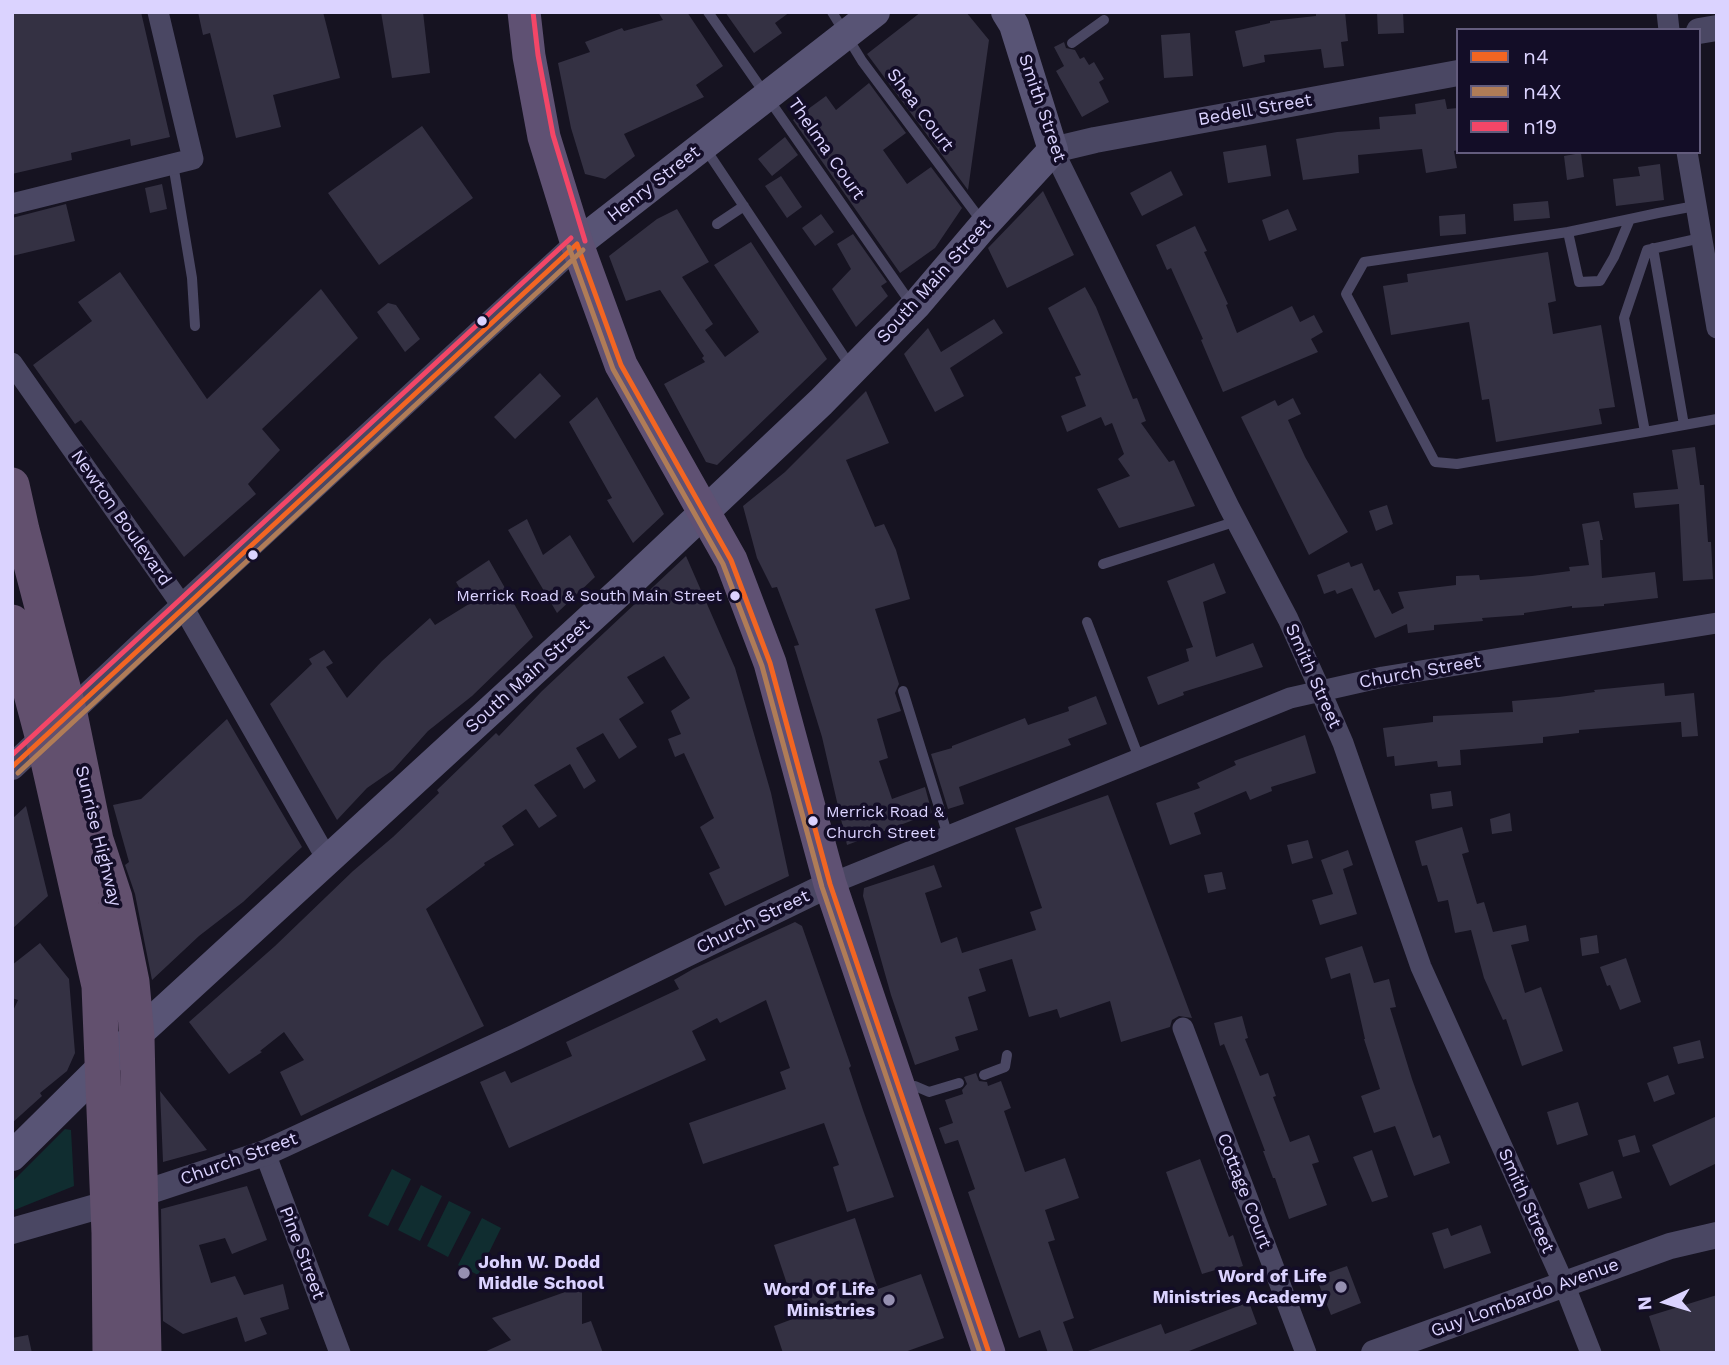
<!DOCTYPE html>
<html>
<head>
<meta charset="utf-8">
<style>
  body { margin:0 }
  #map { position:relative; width:1729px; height:1365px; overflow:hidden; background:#161321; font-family:"Work Sans",sans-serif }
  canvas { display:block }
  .frame { position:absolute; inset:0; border:14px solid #dbd3ff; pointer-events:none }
  .legend { position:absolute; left:1456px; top:28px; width:245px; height:126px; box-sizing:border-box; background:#130d27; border:2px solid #635c7d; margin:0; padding:9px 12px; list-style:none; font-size:21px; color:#dbd3ff }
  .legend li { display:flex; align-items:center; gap:14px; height:35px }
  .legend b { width:35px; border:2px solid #635c7d }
  .north { position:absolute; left:1631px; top:1267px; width:70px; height:70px; -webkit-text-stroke:5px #130d27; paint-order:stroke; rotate:266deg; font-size:19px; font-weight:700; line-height:28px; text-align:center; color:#dbd3ff }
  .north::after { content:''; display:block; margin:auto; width:24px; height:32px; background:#dbd3ff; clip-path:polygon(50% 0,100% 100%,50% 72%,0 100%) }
</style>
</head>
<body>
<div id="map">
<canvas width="1729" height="1365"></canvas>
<div class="frame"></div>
<ul class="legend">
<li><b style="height:9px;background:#f26522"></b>n4</li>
<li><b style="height:9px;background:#b07c57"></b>n4X</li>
<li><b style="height:9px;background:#f34667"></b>n19</li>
</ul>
<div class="north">N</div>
</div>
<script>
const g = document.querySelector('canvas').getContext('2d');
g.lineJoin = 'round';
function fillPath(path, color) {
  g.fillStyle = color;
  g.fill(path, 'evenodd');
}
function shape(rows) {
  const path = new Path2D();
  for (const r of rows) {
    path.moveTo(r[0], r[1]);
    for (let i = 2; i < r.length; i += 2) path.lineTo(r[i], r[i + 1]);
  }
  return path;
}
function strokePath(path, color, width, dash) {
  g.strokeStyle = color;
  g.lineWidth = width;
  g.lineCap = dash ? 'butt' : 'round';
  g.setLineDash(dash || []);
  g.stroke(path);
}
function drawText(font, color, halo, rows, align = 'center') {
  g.font = font + ' "Work Sans",sans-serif';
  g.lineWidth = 7;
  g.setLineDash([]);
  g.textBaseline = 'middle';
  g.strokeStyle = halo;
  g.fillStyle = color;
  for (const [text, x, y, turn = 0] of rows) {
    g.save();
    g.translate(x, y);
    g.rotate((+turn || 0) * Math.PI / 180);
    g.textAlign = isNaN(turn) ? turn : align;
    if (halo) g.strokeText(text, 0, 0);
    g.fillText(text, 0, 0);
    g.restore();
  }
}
const green = shape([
  [65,1129,71,1130,74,1186,12,1211,12,1182],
  [392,1169,411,1179,388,1226,368,1216],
  [421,1185,442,1196,420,1241,398,1230],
  [449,1201,471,1212,448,1257,427,1246],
  [482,1218,501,1228,478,1275,458,1265]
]);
const building = shape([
  [12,12,141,12,170,137,131,146,130,139,71,153,72,160,12,174],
  [198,12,323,12,340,78,273,95,281,127,236,138,210,33,203,35],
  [381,12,423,12,430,73,392,78],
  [658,12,687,12,723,66,696,85,704,97,624,134,635,156,605,179,585,174,571,128,558,63,590,52,585,42,622,28,624,31,663,20],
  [725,12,790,12,775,23,782,33,754,53],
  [921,12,966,12,989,40,968,190,867,54],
  [1316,12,1345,12,1348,41,1341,42,1344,66,1324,68,1321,49,1264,55,1265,62,1243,67,1235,31,1270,23,1270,21,1316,16],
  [1377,12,1403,12,1404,33,1378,34],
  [1190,33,1193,76,1164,78,1161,35],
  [1064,42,1066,48,1075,50,1080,59,1084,57,1089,65,1094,62,1104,79,1099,82,1109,102,1082,117,1056,71,1064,66,1054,47],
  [869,83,906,133,883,150,907,184,931,167,962,208,935,248,900,273,793,120,826,96,836,110],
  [1445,99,1447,109,1458,108,1458,150,1454,151,1457,168,1426,173,1422,149,1358,155,1359,173,1303,180,1296,139,1337,132,1380,129,1379,117,1416,114,1415,104],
  [422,126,473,198,379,265,328,193],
  [785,137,798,155,772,176,758,159],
  [1266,145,1271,176,1228,183,1223,152],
  [1581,153,1584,177,1567,180,1564,156],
  [1660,164,1664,200,1616,206,1613,179,1640,176,1638,167],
  [1171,171,1183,195,1142,216,1130,193],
  [781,176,802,207,787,218,765,186],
  [162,184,167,209,150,213,145,188],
  [1043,191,1074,255,1007,288,988,248],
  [1548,201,1550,218,1514,221,1513,204],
  [66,204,75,241,12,256,12,218],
  [677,209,709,262,682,277,713,324,705,330,725,357,759,332,714,265,751,242,827,359,717,465,706,462,664,384,705,362,702,358,704,356,660,290,626,301,609,256,657,219],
  [1288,209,1297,230,1269,241,1262,220],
  [821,214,834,232,815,246,802,228],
  [1465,214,1466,234,1440,236,1439,216],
  [1195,226,1207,251,1204,252,1228,304,1226,305,1237,333,1292,306,1300,322,1314,315,1323,332,1311,339,1318,352,1223,392,1201,340,1203,339,1171,268,1167,270,1156,245],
  [853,234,887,282,881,286,888,296,856,327,832,289,851,269,837,244],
  [1548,252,1556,301,1548,303,1553,334,1601,325,1615,407,1599,409,1602,424,1496,442,1489,399,1482,400,1469,322,1391,335,1383,286,1408,282,1407,274],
  [120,272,207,399,321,289,358,338,262,429,280,450,248,484,256,494,184,557,81,420,75,424,33,365,92,321,78,302],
  [1085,287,1096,307,1133,399,1137,398,1146,421,1141,423,1169,462,1174,460,1195,506,1119,528,1097,489,1130,476,1118,459,1124,454,1112,423,1105,426,1101,417,1067,432,1061,416,1086,406,1075,377,1081,375,1048,308],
  [388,303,396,305,420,339,405,352,377,312],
  [994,319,1003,333,950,368,964,396,935,412,904,354,928,328,941,352],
  [540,373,561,396,515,439,494,417],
  [866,391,889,443,846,460,875,527,884,524,896,550,910,599,875,609,899,684,895,693,901,711,877,719,888,758,879,761,892,799,925,787,932,813,847,845,822,737,794,646,799,645,777,587,772,588,757,558,743,506,785,472],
  [597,397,664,514,633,543,607,500,612,498,569,422],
  [1293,398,1301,414,1288,420,1305,457,1348,532,1309,555,1241,417,1275,400,1278,406],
  [1695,447,1700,485,1704,485,1708,542,1711,542,1713,579,1683,581,1679,504,1635,508,1633,493,1678,489,1672,450],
  [1387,505,1393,524,1376,531,1369,511],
  [527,519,543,555,570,535,595,577,557,613,508,530],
  [1599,521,1603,540,1600,540,1602,578,1655,572,1658,598,1604,604,1604,606,1572,608,1572,606,1524,613,1524,615,1482,618,1483,621,1434,625,1434,630,1408,633,1407,624,1375,638,1352,588,1337,594,1335,590,1324,594,1317,575,1349,562,1351,567,1362,563,1374,591,1379,589,1392,614,1404,608,1398,592,1456,585,1456,576,1479,575,1480,580,1532,576,1570,571,1569,567,1589,565,1582,524],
  [686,556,735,668,771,793,789,876,725,906,709,873,720,868,700,827,714,818,684,753,675,757,668,739,681,734,671,711,690,698,664,656,627,677,644,703,619,719,637,747,619,759,603,733,576,748,596,781,584,789,570,764,534,785,557,816,539,828,526,809,502,826,514,845,484,863,485,865,426,909,484,1026,301,1116,280,1072,304,1060,284,1032,260,1051,262,1052,229,1074,189,1022,275,946,353,871,393,837,439,793,437,790,496,733,499,736,542,691],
  [489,560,533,637,472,696,428,731,393,770,367,788,337,820,270,704,312,664,309,659,324,650,333,663,326,667,347,698,382,661,430,618,435,625,469,604,456,582],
  [1214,563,1226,593,1203,602,1216,657,1253,643,1263,667,1183,692,1184,695,1158,705,1147,677,1189,661,1186,649,1193,647,1167,581],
  [1664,683,1665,696,1694,693,1698,736,1682,737,1681,722,1579,730,1579,733,1543,737,1543,743,1460,750,1461,765,1438,767,1437,761,1395,766,1394,756,1387,757,1383,728,1433,722,1433,716,1513,712,1512,701,1559,697,1595,692,1594,690],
  [1096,696,1107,724,1068,739,1071,745,959,787,964,804,948,809,931,754,952,748,952,746,1025,718,1028,725,1069,711,1068,707],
  [227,719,302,847,243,902,199,936,152,980,135,894,125,865,129,862,113,805,141,799],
  [1305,735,1316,773,1271,787,1272,791,1250,800,1246,791,1194,813,1201,834,1170,845,1156,803,1200,788,1197,783,1236,765,1234,761],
  [1451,791,1453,806,1432,809,1430,794],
  [1108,795,1192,1018,1179,1016,1172,1020,1170,1027,1121,1042,1110,1001,1060,1018,1057,1009,1029,1017,1012,959,979,969,986,991,968,997,978,1030,955,1037,959,1050,915,1065,891,995,863,896,864,888,934,865,942,887,925,893,941,943,957,937,962,953,1036,930,1030,912,1042,908,1015,828],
  [26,806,48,896,12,929,12,819],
  [1510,813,1512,831,1492,834,1490,819],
  [1462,827,1469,852,1462,854,1477,904,1484,902,1493,932,1526,925,1529,941,1511,945,1525,993,1541,987,1563,1051,1522,1066,1506,1019,1503,1020,1484,978,1471,930,1455,933,1448,900,1438,902,1427,865,1422,866,1415,841],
  [1308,840,1313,858,1292,864,1287,845],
  [1348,850,1353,865,1343,869,1357,914,1320,925,1312,900,1333,894,1321,860],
  [1222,872,1226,889,1208,893,1204,875],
  [795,922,802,926,851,1066,849,1068,863,1110,894,1197,847,1212,833,1167,839,1165,824,1123,703,1164,689,1123,786,1089,780,1072,790,1068,766,1000,720,1023,717,1018,692,1031,706,1060,509,1148,480,1082,505,1071,511,1083,572,1056,566,1042,679,989,674,980,693,969],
  [1597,935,1599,953,1582,956,1580,938],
  [40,943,69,979,75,1053,67,1071,40,1093,42,1096,12,1123,12,1013,18,1000,12,998,12,965],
  [1362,946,1374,983,1389,979,1396,1007,1390,1008,1412,1079,1433,1138,1440,1135,1450,1163,1414,1176,1395,1126,1374,1133,1361,1096,1380,1089,1364,1039,1365,1039,1350,973,1331,979,1325,958],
  [1626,958,1641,1002,1620,1010,1610,985,1607,986,1600,967],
  [1242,1016,1248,1038,1245,1039,1260,1076,1268,1073,1276,1096,1273,1097,1290,1142,1309,1135,1319,1162,1312,1164,1327,1205,1289,1219,1275,1178,1273,1178,1263,1151,1265,1151,1234,1069,1224,1044,1220,1046,1214,1023],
  [1700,1040,1704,1058,1678,1064,1673,1047],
  [976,1073,979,1081,987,1082,988,1086,1001,1081,1011,1108,1004,1111,1025,1172,1065,1158,1079,1198,1045,1210,1055,1240,1048,1242,1074,1318,1063,1322,1074,1353,1048,1353,1040,1330,1019,1338,968,1192,975,1189,958,1140,945,1144,939,1128,953,1123,945,1100,963,1094,962,1090,967,1084,964,1077],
  [1668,1075,1675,1094,1654,1102,1647,1083],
  [160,1091,207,1150,163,1162],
  [1578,1102,1588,1135,1557,1145,1547,1112],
  [1717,1116,1717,1163,1670,1186,1652,1145],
  [1635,1135,1640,1152,1623,1157,1618,1140],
  [1372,1150,1388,1197,1372,1202,1353,1157],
  [1200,1159,1229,1237,1233,1235,1243,1266,1223,1272,1222,1268,1202,1274,1166,1172],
  [1613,1171,1622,1198,1588,1209,1579,1183],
  [247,1186,267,1240,232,1254,225,1238,199,1245,211,1283,235,1276,244,1295,283,1284,289,1309,260,1318,267,1334,245,1342,237,1317,183,1334,163,1321,161,1209],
  [855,1218,878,1289,921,1274,944,1338,902,1353,783,1353,774,1326,798,1317,774,1245],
  [1481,1225,1491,1253,1444,1269,1432,1233,1448,1228,1451,1236],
  [1347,1266,1361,1303,1331,1315,1316,1277],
  [582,1286,582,1324,591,1321,603,1353,482,1353,511,1340,492,1318],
  [1717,1295,1717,1353,1661,1353,1649,1316],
  [1249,1302,1257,1324,1184,1353,1088,1353,1088,1351,1161,1324,1165,1334],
  [28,1335,32,1353,12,1353,12,1338]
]);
const service = shape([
  [708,12,912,305],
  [832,12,862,61,983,223],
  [1072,43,1104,20],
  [705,148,851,367],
  [173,164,192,278,195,326],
  [1630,219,1614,257,1600,281,1579,282,1568,232,1630,219,1658,213,1695,206],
  [717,224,744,206],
  [1568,232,1364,262,1346,294,1435,462,1457,464,1645,432],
  [1701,238,1647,250,1624,318,1645,432,1717,419],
  [1653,248,1684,425],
  [1103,564,1237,521],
  [1087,622,1139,758],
  [903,691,948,836],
  [984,1075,1005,1067,1007,1055],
  [915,1086,929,1092,959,1083]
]);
const minor = shape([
  [1667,12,1669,30],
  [1053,150,1229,507,1288,619,1321,692,1343,743,1421,967,1564,1284,1591,1353],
  [1687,152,1717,328],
  [12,204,193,159,158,12],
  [12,363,183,607,327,859],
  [830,884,1290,698,1383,677,1717,623],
  [1183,1028,1306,1353],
  [265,1153,340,1353]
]);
const tertiary = shape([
  [1699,31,1717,28],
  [1053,150,1095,140,1458,73],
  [12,767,151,636,577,244],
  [12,1231,141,1194,265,1153,516,1037,830,884],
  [1374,1353,1670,1246,1717,1235]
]);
const secondary = shape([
  [577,244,875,12],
  [12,1156,104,1065,625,587,821,402,916,305,984,225,1053,150,1014,25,1006,12]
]);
const primary = shape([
  [524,12,529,56,544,137,577,244,621,365,731,560,770,663,830,884,989,1353]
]);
const trunk = shape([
  [12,485,22,530,70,714,96,840,115,898,132,982,137,1037,144,1353],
  [12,622,43,739,99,986,109,1233,110,1353]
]);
const bus1 = shape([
  [577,244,621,365,731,560,770,663,830,884,989,1353],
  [12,767,577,244]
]);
const bus2 = shape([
  [569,247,613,369,723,564,762,666,822,887,980,1353],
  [18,773,583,250]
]);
const bus3 = shape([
  [533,12,538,55,553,135,585,241],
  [12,755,571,238]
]);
const markers = [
  [482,321,6,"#dbd3ff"],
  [253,555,6,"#dbd3ff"],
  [735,596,6,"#dbd3ff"],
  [813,821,6,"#dbd3ff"],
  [464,1273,7,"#9690b1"],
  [1341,1287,7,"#9690b1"],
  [889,1300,7,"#9690b1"]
];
const busNames = [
  ["Merrick Road & South Main Street",722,596],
  ["Merrick Road &",826,812,"left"],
  ["Church Street",826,833,"left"]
];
const streetNames = [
  ["Smith Street",1042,108,71],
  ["Shea Court",920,110,53],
  ["Bedell Street",1255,110,-10],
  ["Thelma Court",826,149,55],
  ["Henry Street",654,184,-38],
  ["South Main Street",934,281,-48],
  ["Newton Boulevard",121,518,55],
  ["Church Street",1420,672,-10],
  ["South Main Street",528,676,-42],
  ["Smith Street",1313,676,66],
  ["Sunrise Highway",98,836,76],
  ["Church Street",753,922,-26],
  ["Church Street",239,1159,-20],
  ["Cottage Court",1244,1191,69],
  ["Smith Street",1526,1201,66],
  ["Pine Street",302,1253,69],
  ["Guy Lombardo Avenue",1525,1298,-20]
];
const poiNames = [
  ["John W. Dodd",478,1263,"left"],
  ["Middle School",478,1284,"left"],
  ["Word of Life",1327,1277],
  ["Ministries Academy",1327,1298],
  ["Word Of Life",875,1290],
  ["Ministries",875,1311]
];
fillPath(green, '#102d30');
fillPath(building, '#343143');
strokePath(service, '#4a4763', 10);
strokePath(minor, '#4a4763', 21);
strokePath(tertiary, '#4a4763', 26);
strokePath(secondary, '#585475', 30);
strokePath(primary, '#5f5173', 33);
strokePath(trunk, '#62506e', 35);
strokePath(bus1, '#f26522', 5);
strokePath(bus2, '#b07c57', 5);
strokePath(bus3, '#f34667', 5);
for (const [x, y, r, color] of markers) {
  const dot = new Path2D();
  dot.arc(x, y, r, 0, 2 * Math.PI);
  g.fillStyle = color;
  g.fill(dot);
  strokePath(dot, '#130d27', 2.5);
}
drawText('16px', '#dbd3ff', '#130d27', busNames, 'right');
drawText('18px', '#dbd3ff', '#130d27', streetNames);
drawText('bold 18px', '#dbd3ff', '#130d27', poiNames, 'right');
</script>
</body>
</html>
